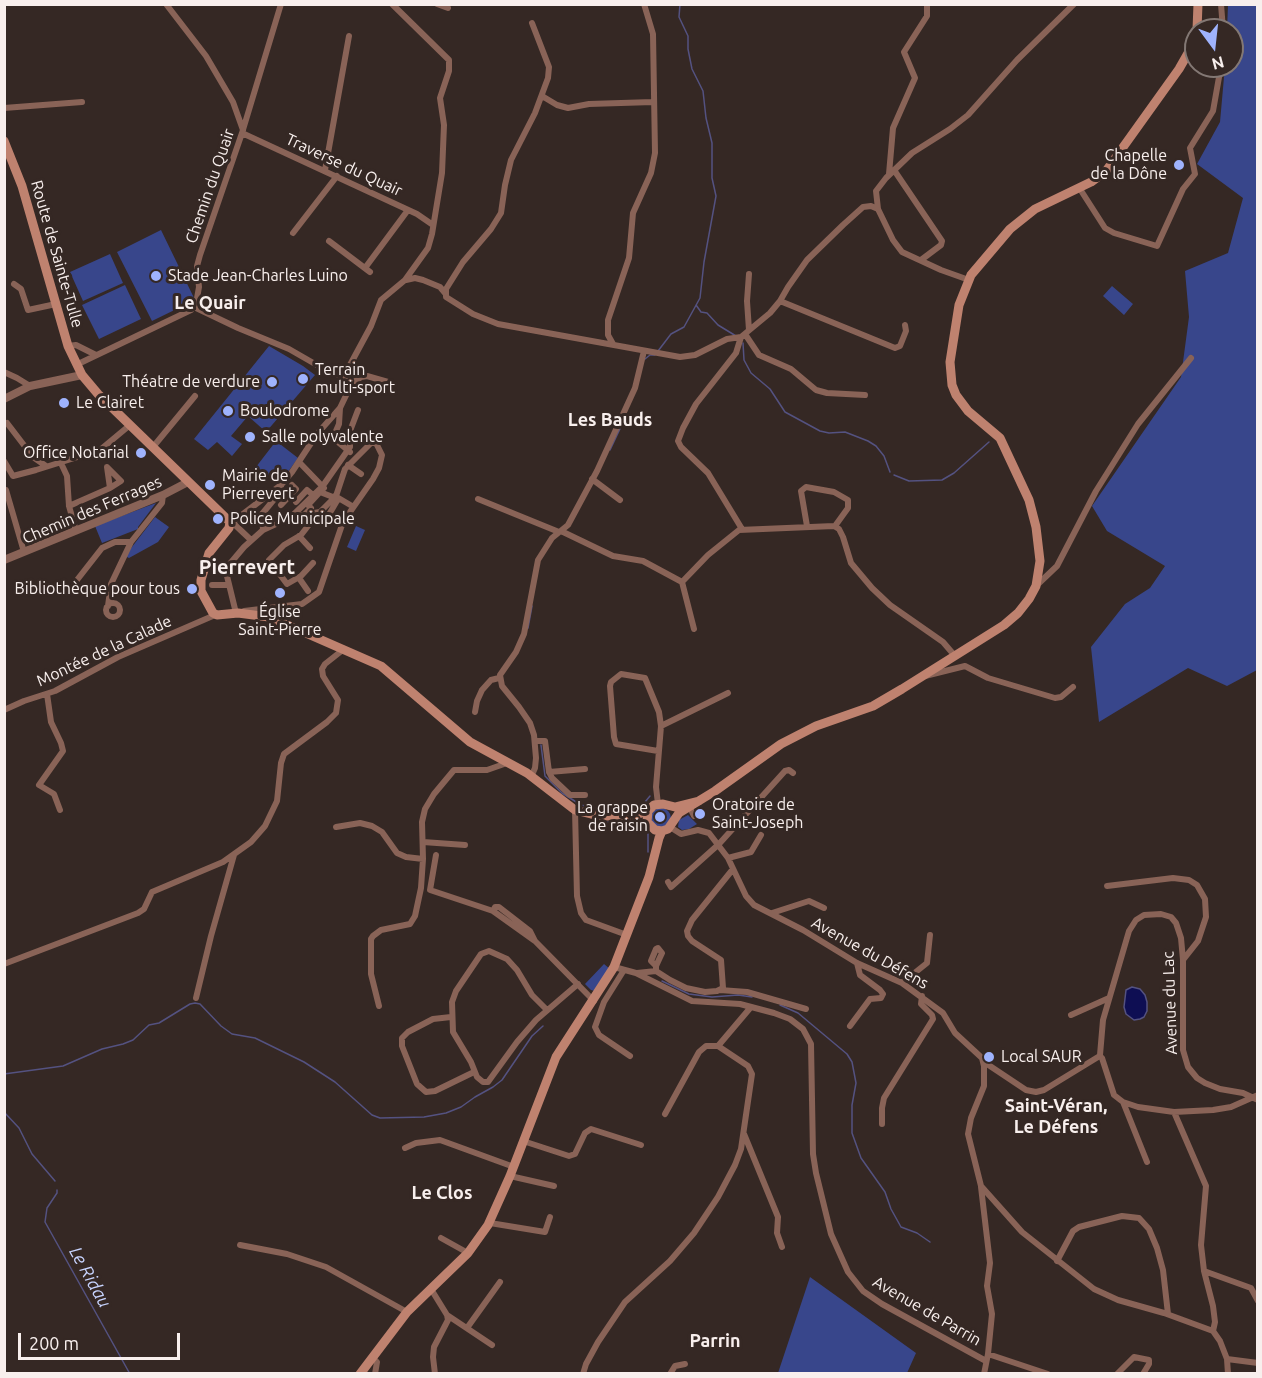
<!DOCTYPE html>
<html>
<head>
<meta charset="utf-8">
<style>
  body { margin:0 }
  #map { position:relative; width:1262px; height:1378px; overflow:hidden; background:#352824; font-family:Ubuntu,sans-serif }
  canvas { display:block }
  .frame { position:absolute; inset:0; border:6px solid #f8efed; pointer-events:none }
  .north { position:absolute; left:1184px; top:18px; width:60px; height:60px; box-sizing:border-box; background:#352824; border:2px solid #837874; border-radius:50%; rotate:165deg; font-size:16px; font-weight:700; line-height:24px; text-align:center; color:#f8efed }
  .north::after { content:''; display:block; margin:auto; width:21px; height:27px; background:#9fb3fd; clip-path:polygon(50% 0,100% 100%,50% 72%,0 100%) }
  .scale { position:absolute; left:18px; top:1333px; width:162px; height:27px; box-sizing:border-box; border:3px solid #f8efed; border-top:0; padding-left:8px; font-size:18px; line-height:21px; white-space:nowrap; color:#f8efed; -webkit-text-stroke:4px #352824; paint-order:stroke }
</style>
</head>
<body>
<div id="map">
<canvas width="1262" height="1378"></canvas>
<div class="frame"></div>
<div class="north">N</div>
<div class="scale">200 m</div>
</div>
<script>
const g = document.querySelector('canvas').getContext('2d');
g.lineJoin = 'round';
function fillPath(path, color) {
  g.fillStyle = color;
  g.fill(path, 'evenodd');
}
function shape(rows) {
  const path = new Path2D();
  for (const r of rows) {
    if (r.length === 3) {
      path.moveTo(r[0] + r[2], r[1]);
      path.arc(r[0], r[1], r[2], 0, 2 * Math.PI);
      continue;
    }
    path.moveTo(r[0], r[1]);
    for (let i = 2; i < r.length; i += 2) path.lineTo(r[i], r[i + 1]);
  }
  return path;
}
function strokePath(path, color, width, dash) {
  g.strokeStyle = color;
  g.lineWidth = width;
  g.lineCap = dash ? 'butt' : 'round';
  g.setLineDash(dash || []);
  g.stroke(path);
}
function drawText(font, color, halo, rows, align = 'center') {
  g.font = font + ' Ubuntu,sans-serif';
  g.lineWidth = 6;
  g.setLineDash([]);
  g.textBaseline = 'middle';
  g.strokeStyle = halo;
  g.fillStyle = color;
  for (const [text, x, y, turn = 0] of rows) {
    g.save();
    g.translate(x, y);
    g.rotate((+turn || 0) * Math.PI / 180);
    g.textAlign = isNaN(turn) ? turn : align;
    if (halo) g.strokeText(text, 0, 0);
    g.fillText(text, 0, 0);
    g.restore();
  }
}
const green = shape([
  [1228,5,1257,5,1257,670,1227,686,1188,668,1099,722,1091,647,1125,604,1150,588,1165,566,1107,531,1092,506,1181,377,1189,317,1185,271,1228,253,1243,198,1197,164,1220,122,1225,66,1232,66,1232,30,1227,30],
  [161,230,195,300,152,321,117,252],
  [110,254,123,283,83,301,70,272],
  [125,285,141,319,99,339,82,305],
  [1112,286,1133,304,1124,315,1103,296],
  [269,346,303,366,315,375,266,432,248,416,231,436,242,444,232,456,217,442,208,450,194,439],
  [276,441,298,458,280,483,256,467],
  [156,503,138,527,138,529,102,543,95,526],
  [155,517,169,527,158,542,129,558,125,556],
  [356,526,365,530,356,551,347,547],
  [661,818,10],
  [688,815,697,824,689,829,682,830,678,827,679,820],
  [604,964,610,969,595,991,591,990,585,984],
  [810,1277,916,1353,907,1373,778,1373]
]);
const water = shape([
  [1132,987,1140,989,1145,995,1147,1002,1147,1011,1144,1017,1140,1019,1134,1020,1126,1014,1124,1007,1126,990,1132,987]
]);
const stream = shape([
  [696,305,701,312,707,313,718,325,736,336],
  [743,343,744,360,751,373,770,389,785,412,820,431,829,433,845,432,868,441,876,446,884,456,890,472],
  [658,351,671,334,684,327,700,298,704,262,716,196,712,178,712,143,706,118,703,91,692,69,688,49,688,36,679,17,680,4],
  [645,359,650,355,655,355],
  [610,450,626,416],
  [894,475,909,481,942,480,954,473,989,442],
  [528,628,532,606],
  [541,745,545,776,562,793,581,805,606,810,632,807,645,802,650,796],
  [608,822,640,824,648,834,648,852],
  [662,981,689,994,712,997,738,995,752,997],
  [780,1005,798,1013,847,1054,852,1062,856,1083,852,1105,852,1133,861,1158,885,1192,891,1209,901,1227,917,1233,930,1242],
  [4,1074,63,1066,102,1049,123,1044,133,1040,149,1025,159,1023,190,1004,195,1003,200,1004,221,1026,232,1034,255,1038,304,1062,335,1082,372,1115,380,1118,424,1117,446,1113,461,1107,475,1097,493,1087,502,1080,532,1036,543,1026],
  [4,1112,19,1128,32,1154,55,1181],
  [57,1190,57,1193,47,1208,45,1222,130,1374]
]);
const minor = shape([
  [166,4,206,56,233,102,243,130],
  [437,4,448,8],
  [1221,4,1223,30],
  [532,23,549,67,548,78,535,113,511,160,505,185,501,213,491,229,463,262,446,289,446,297,473,314,498,324,680,357,695,355,727,339,741,337,770,313,780,301,788,287,807,260,843,225,863,207,871,206,878,209,876,191,886,178,912,153,950,129,968,115,1017,60,1074,4],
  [542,96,557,105,568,108,589,104,653,102],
  [4,108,82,102],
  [242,133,417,214,433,225],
  [325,170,349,36],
  [894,170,942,241,941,245,921,260],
  [889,174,893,128,915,78,904,52,927,16,927,5],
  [1080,189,1105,228,1114,233,1157,246,1183,189,1195,174,1190,148,1213,111,1221,66],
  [878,209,893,240,902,252,941,270,969,280],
  [293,233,337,176],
  [329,241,370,272],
  [365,268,408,210],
  [749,274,747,301,749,330],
  [406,280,415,278,423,280,440,287,445,293],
  [14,284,21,289,28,310,56,304],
  [780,301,895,348,900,346,906,331,905,325],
  [194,307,238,328,289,349,329,372,344,376],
  [745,334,759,355,791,369,816,390,827,393,865,395],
  [741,337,736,353,696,404,683,428,678,441,681,447,708,473,742,529],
  [613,344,608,335,608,320,629,258,633,213,651,173,655,153,653,34,644,4],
  [68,346,76,345,96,355],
  [76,365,191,310,196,304,199,287,197,266,200,255,242,133,281,4],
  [4,372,17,378,30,386],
  [344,376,371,326,381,300,405,280,428,248,432,234,442,173,444,125,440,98,449,71,449,60,392,4],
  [350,385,361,377,367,376,388,382,389,390],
  [340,408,339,424,333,438,350,452],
  [7,423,33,457,46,466],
  [153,447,195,396],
  [4,461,13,476,36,470,100,450,130,425],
  [60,461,67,476,69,506,76,531],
  [299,462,324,488],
  [348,465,361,474],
  [592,479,620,500],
  [6,490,24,552],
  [320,492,338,499,324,523,319,520,317,523,305,514,311,508,308,505,320,492],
  [335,496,352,506],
  [478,499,559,532],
  [296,502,307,490,313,495],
  [281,505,296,489,292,485],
  [69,506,110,488,107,467,121,481,110,488],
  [313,514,315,517,301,535,284,545,269,560,287,584,301,576,313,563],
  [291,517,322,487,350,447,350,431,358,410],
  [233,523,251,540],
  [230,524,281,485,292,472,317,434,340,408,350,387,349,381,344,376],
  [807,526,801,491,806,487,834,492,848,500,848,508,835,526],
  [263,530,262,514,276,497,281,486],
  [561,531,613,556,643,561,682,582,708,555,739,530,834,526,839,529,843,537,851,563,872,588,890,605,943,642,955,656],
  [299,536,310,548],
  [299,578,308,591],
  [77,580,102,548,115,542,131,542,162,503,163,495],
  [682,582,694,629],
  [212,585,228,585],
  [1036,586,1057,566,1096,491,1138,424,1191,358],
  [113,610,7],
  [108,606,111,584,131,542],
  [235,609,226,572,228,566,244,547,263,530,276,524,290,517,320,512,336,496,345,469,371,443,376,443,382,455,379,468,373,479,343,522,319,592,302,604,244,611],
  [925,676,965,666,988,678,1055,698,1061,697,1073,687],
  [47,694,51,722,61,743,63,751,39,785,54,794,60,810],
  [4,710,24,701,55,691,118,657,215,615],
  [475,712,477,701,482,690,491,680,499,678],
  [535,741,545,741,549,772,552,778,570,795,585,795],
  [658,751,616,744,614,737,610,686,611,682,621,674,645,678,659,712,661,726],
  [549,772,585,769],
  [531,777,535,768,536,758,534,735,530,723,519,707,502,686,500,675,516,652,524,634,538,560,552,538,568,525,597,471,635,388,644,351],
  [658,804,656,787,661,726,728,693],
  [688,804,694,816],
  [575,810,577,896,581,913,586,920,627,935],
  [336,827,360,823,372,826,382,832,397,853,406,857,423,859],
  [670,827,681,834,698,830,709,833,728,858,746,896,754,905,803,930,857,963,902,983,943,1013,955,1033,982,1058,984,1066,984,1086,971,1118,968,1134,981,1186,1022,1232,1094,1289,1118,1300,1164,1313,1213,1331,1220,1341,1227,1359,1228,1374],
  [423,842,465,845],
  [436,855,430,890,493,911,535,941,594,1001],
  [728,858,751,852,761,835],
  [668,882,671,887,719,844,785,771,789,770,793,773],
  [1107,886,1173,878,1189,880,1197,885,1205,899,1206,917,1198,941,1183,960],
  [493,911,495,907,499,907,530,931,535,941],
  [772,913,809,901,824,908],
  [4,964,138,913,144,909,152,892,223,862,251,842,265,826,277,801,281,763,284,754,327,722,336,713,338,700,323,676,322,669,325,664,344,649],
  [656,966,651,961,656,949,658,948,662,953,656,966,656,971,670,980,686,988,705,992,717,991,723,988,721,960,692,941,688,936,687,931,692,920,733,869],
  [614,967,636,973,692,1001,740,1004,774,1013,790,1019,803,1029,811,1044,813,1154,816,1173,831,1234,848,1272,863,1291,882,1304,986,1361],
  [624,970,604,1002,595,1027,599,1035,630,1056],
  [637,973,656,971],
  [902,983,927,963,930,935],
  [720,990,747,992,806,1009],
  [196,998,211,936,234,855],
  [379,1006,371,974,371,939,373,936,381,930,410,924,415,916,421,888,423,859,422,822,425,809,434,794,454,770,487,770,507,763],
  [547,1010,532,995,517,970,507,959,489,951,481,954,456,991,452,1002,453,1032,471,1062,477,1077,483,1082,488,1082,517,1042,536,1020,578,984],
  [1071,1015,1109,998],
  [451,1017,433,1019,408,1032,402,1038,402,1046,417,1084,426,1092,435,1091,474,1072],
  [850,1026,870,999,881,998,883,994,880,990,860,975,857,963],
  [1100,1055,1103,1020,1129,931,1136,920,1144,915,1161,914,1171,917,1176,923,1181,938,1183,960,1183,1050,1188,1067,1197,1078,1205,1083,1220,1089,1243,1093,1258,1100],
  [1102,1058,1114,1095,1123,1102,1138,1107,1174,1112,1213,1110,1231,1107,1258,1095],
  [984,1062,1026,1090,1036,1092,1044,1090,1098,1057],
  [1123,1102,1147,1162],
  [1174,1112,1206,1186,1201,1245,1204,1271,1213,1306,1215,1322,1213,1331],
  [665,1114,699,1052,706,1046,718,1046],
  [882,1124,882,1108,884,1098,933,1019,932,1015,921,1004,922,996],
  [744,1134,778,1217,777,1233,782,1247],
  [523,1141,569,1156,575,1154,585,1133,591,1129,641,1145],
  [405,1148,416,1143,440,1140,514,1167],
  [510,1176,554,1186],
  [981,1187,990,1263,987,1286,992,1314,988,1354,984,1374],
  [490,1223,545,1232,550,1217],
  [441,1238,468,1253],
  [240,1245,287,1254,326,1267,407,1312],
  [1057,1261,1073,1231,1079,1227,1122,1216,1139,1218,1149,1229,1157,1248,1163,1270,1168,1314],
  [1204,1271,1251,1288,1258,1301],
  [431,1289,447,1315,448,1320,434,1347,433,1357,435,1374],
  [447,1315,492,1345],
  [467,1328,500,1282],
  [988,1354,1048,1374],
  [372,1357,377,1362,375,1374],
  [1227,1359,1258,1363],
  [583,1374,586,1364,598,1342,625,1302,670,1261,694,1233,718,1197,735,1165,741,1149,752,1074,748,1066,718,1046,751,1007],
  [670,1374,675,1366,685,1364],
  [1117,1374,1134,1357,1149,1360,1149,1364,1143,1374]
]);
const tertiary = shape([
  [4,399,30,386,82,375],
  [4,560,163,495,188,482]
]);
const secondary = shape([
  [1197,30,1198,4],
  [4,141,22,186,68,346,82,375,98,394,230,522,229,528,209,553,201,580,201,591,213,613,217,615,238,613,269,617,381,666,470,742,527,773,575,810,591,814,608,816,635,815,648,811],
  [699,801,675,807,663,804,654,805,648,811,647,822,655,830,662,831,668,829,679,813,715,791,781,744,816,726,873,706,902,689,1004,625,1018,613,1029,599,1036,586,1040,561,1036,527,1029,500,1000,438,968,411,956,395,952,385,950,362,959,305,971,275,1010,229,1035,209,1091,182,1106,171,1179,69,1191,48,1196,35],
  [360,1374,407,1312,468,1253,488,1225,510,1176,556,1057,614,967,649,877,659,838,662,831]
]);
const markers = [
  [1179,165,6,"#9fb3fd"],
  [156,276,6,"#9fb3fd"],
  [303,379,6,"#9fb3fd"],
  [272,382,6,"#9fb3fd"],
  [64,403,6,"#9fb3fd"],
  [228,411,6,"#9fb3fd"],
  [250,437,6,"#9fb3fd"],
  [141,453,6,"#9fb3fd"],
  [210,485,6,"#9fb3fd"],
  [218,519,6,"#9fb3fd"],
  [192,589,6,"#9fb3fd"],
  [280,593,6,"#9fb3fd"],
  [700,814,6,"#9fb3fd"],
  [660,817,6,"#9fb3fd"],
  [989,1057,6,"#9fb3fd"]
];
const poiNames = [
  ["Chapelle",1167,156,"right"],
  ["de la Dône",1167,174,"right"],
  ["Stade Jean-Charles Luino",168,276],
  ["Terrain",315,370],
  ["multi-sport",315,388],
  ["Théatre de verdure",260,382,"right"],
  ["Le Clairet",76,403],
  ["Boulodrome",240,411],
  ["Salle polyvalente",262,437],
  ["Office Notarial",129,453,"right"],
  ["Mairie de",222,476],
  ["Pierrevert",222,494],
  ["Police Municipale",230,519],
  ["Bibliothèque pour tous",180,589,"right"],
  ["Église",280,612,"center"],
  ["Saint-Pierre",280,630,"center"],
  ["Oratoire de",712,805],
  ["Saint-Joseph",712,823],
  ["La grappe",648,808,"right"],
  ["de raisin",648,826,"right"],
  ["Local SAUR",1001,1057]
];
const streetNames = [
  ["Traverse du Quair",344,165,25],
  ["Chemin du Quair",210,186,-71],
  ["Route de Sainte-Tulle",57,254,74],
  ["Chemin des Ferrages",92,510,-23],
  ["Montée de la Calade",104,651,-25],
  ["Avenue du Défens",870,953,29],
  ["Avenue du Lac",1170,1003,-92],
  ["Avenue de Parrin",927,1311,30]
];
const neighbourhoodNames = [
  ["Le Quair",210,303],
  ["Les Bauds",610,420],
  ["Saint-Véran,",1056,1106],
  ["Le Défens",1056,1127],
  ["Le Clos",442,1193],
  ["Parrin",715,1341]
];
const waterNames = [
  ["Le Ridau",90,1277,61]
];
const quarterNames = [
  ["Pierrevert",247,567]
];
fillPath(green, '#38468b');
fillPath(water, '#0e0e53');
strokePath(water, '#545281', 1.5);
strokePath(stream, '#545281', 1.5);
strokePath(minor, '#896357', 6);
strokePath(tertiary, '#896357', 8);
strokePath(secondary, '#bf826f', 9);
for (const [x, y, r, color] of markers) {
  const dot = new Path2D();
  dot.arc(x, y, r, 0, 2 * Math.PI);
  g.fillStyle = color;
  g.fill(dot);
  strokePath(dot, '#352824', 2);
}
drawText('16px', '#f8efed', '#352824', poiNames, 'left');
drawText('16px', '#f8efed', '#352824', streetNames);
drawText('bold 18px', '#f8efed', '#352824', neighbourhoodNames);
drawText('italic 18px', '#c7d3fd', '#352824', waterNames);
drawText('bold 20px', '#f8efed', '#352824', quarterNames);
</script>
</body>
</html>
